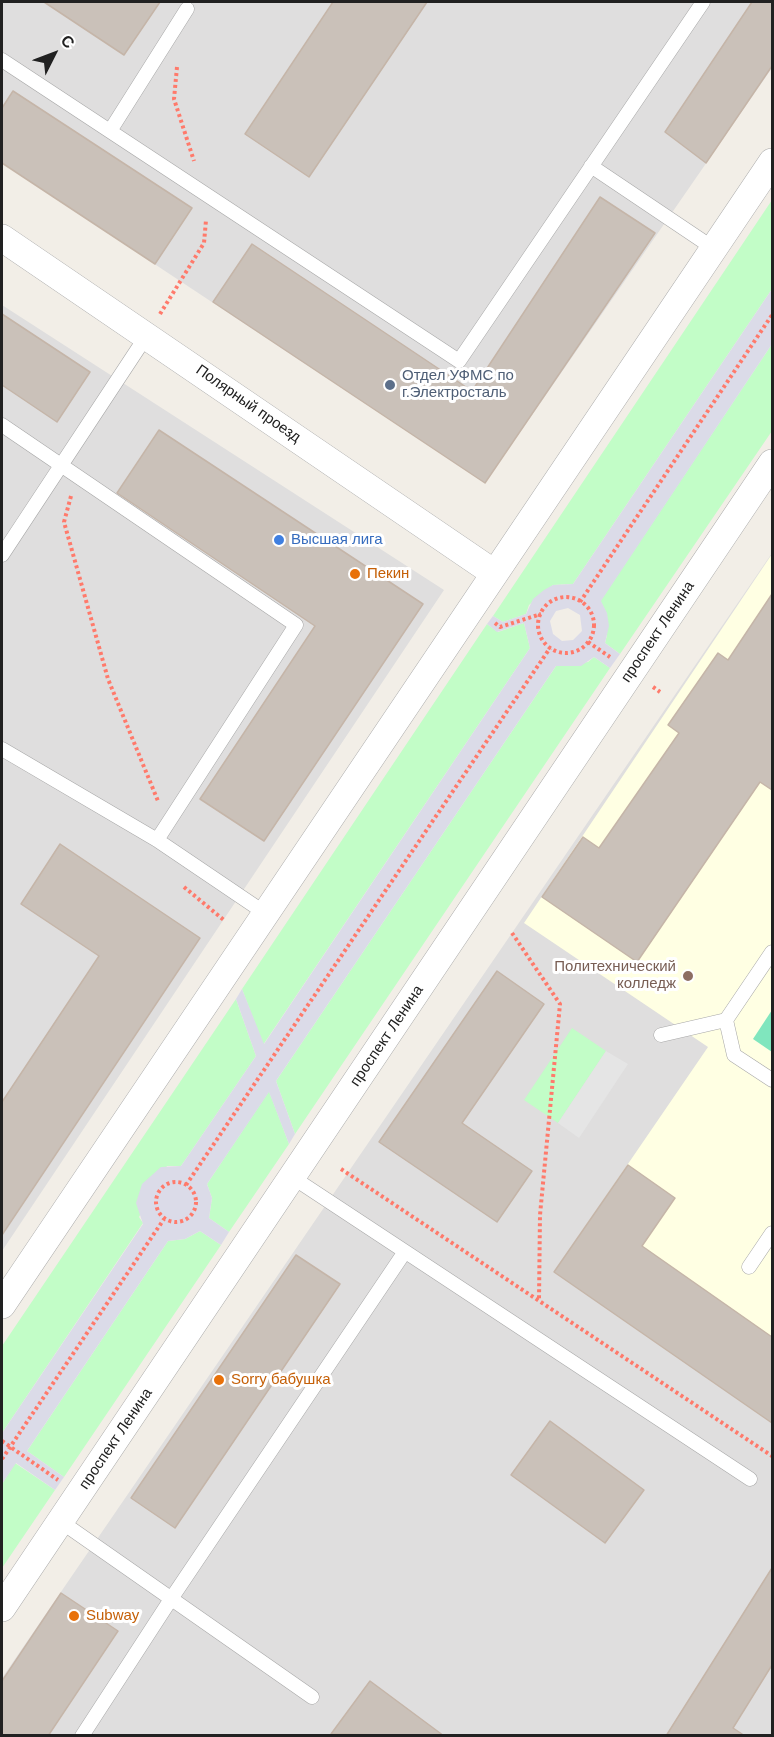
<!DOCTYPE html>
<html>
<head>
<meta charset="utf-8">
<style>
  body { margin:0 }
  #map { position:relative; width:774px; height:1737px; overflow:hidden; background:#f2eee7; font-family:Helvetica,sans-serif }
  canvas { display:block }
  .frame { position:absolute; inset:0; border:3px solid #212121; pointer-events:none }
  .north { position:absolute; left:24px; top:24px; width:60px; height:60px; -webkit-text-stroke:4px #fff; paint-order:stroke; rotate:48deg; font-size:16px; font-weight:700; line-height:24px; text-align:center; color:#212121 }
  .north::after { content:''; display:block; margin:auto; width:21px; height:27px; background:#212121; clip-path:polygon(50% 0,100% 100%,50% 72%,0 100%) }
</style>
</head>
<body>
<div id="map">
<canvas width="774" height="1737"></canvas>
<div class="frame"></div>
<div class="north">С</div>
</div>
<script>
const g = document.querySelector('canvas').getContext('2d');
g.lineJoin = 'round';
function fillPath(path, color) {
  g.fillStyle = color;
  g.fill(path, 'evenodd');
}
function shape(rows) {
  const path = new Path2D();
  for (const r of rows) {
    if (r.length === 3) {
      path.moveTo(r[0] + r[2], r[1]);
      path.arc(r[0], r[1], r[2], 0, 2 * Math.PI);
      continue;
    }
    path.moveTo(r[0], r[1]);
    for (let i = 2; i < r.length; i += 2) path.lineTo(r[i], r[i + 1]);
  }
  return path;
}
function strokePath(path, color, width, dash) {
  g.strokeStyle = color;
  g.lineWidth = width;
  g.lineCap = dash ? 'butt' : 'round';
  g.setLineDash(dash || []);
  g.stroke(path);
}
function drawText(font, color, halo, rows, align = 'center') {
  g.font = font + ' Helvetica,sans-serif';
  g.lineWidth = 6;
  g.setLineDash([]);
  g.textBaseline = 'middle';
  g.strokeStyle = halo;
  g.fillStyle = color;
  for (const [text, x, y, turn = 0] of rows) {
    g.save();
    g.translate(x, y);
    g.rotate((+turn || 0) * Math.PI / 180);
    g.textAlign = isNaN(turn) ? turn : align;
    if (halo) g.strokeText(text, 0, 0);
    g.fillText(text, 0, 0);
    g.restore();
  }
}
const residential = shape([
  [2,2,772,2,772,68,485,483,2,163],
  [2,305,444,590,2,1251],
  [772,553,772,1735,2,1736,2,1678]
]);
const education = shape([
  [772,554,772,1423,554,1272,708,1047,524,923]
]);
const park = shape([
  [772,200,772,289,573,584,553,585,529,605,526,614,503,622,493,616],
  [772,344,772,431,620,654,605,643,607,635,600,601],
  [524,623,530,648,263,1045,242,989,487,624,498,632],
  [594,657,610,668,295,1134,276,1081,556,666,588,662],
  [236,999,256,1056,181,1166,167,1166,139,1217,143,1223,2,1433,2,1346],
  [572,1028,606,1051,558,1123,524,1100],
  [269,1091,289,1144,229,1232,209,1218,212,1198,207,1184],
  [200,1231,221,1245,64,1477,27,1451,168,1241,185,1239],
  [15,1463,55,1490,2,1568,2,1484]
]);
const pitch = shape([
  [772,1010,772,1052,753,1039]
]);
const parking = shape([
  [606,1051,628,1064,579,1138,558,1123]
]);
const plaza = shape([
  [772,289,772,344,601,601,607,613,609,626,605,643,620,654,610,668,594,657,581,666,556,666,276,1081,295,1134,289,1144,269,1092,207,1184,212,1198,209,1218,229,1232,221,1245,200,1231,185,1239,168,1241,27,1451,64,1477,55,1490,16,1463,2,1484,2,1433,143,1224,136,1203,142,1184,161,1167,181,1166,256,1056,236,999,242,989,264,1044,530,648,524,623,497,632,487,624,493,616,503,622,526,614,533,599,544,590,553,585,573,584],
  [568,608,580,615,582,631,573,640,562,641,553,634,550,621,556,611]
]);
const building = shape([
  [44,2,160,2,124,55,44,2],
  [333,2,427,2,309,177,245,134,333,2],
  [752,2,772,2,772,66,706,163,665,132,752,2],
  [13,91,192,208,155,264,2,163,2,108,13,91],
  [600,197,655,233,485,483,213,302,252,244,472,391,600,197],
  [2,314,90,372,57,422,2,385,2,314],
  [159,430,423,604,264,841,200,799,315,626,117,493,159,430],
  [772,594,772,790,760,782,637,962,542,897,583,837,599,848,679,733,668,725,718,653,728,660,772,594],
  [60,844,200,938,2,1235,2,1102,99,956,21,904,60,844],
  [497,971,544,1004,462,1123,532,1171,497,1222,379,1142,497,971],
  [628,1165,675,1198,642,1246,772,1337,772,1423,554,1272,628,1165],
  [296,1255,340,1284,175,1528,131,1498,296,1255],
  [550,1421,644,1490,605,1543,511,1475,550,1421],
  [772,1568,772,1665,733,1728,745,1736,666,1736,772,1568],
  [61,1593,118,1631,48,1736,2,1736,2,1681,61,1593],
  [370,1681,444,1736,331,1734,370,1681]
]);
const path = shape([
  [177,67,174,99,194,161],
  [160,314,204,243,206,220],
  [71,496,64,522,108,679,158,801],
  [566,625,28],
  [580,602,772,315],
  [495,623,500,627,541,614],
  [588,642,610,657],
  [653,687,660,692],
  [184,887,225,921],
  [512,933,560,1004,540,1215,539,1300],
  [341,1169,772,1456],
  [176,1202,20],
  [186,1185,550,648],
  [2,1441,58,1480],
  [2,1459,164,1219]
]);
const lane = shape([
  [2,60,459,361,703,2],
  [110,131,187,9],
  [591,166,713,248],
  [2,425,296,625,157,840],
  [2,555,147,335],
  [2,749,157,840,265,913],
  [726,1020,734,1055,772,1080],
  [661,1035,726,1020,772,952],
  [292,1177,750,1479],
  [749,1267,772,1233],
  [60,1521,312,1697],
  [82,1736,171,1599,404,1253]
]);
const street = shape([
  [2,238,494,573],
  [2,1305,772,162],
  [2,1608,772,463]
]);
const markers = [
  [390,385,6,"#5c6f8a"],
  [279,540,6,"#3f7fe0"],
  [355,574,6,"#e8710a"],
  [688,976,6,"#8d6e63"],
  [219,1380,6,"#e8710a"],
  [74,1616,6,"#e8710a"]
];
const serviceNames = [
  ["Отдел УФМС по",402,376],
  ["г.Электросталь",402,393]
];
const streetNames = [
  ["Полярный проезд",248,404,35],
  ["проспект Ленина",658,632,-56],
  ["проспект Ленина",387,1036,-56],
  ["проспект Ленина",116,1439,-56]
];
const shopNames = [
  ["Высшая лига",291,540]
];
const foodNames = [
  ["Пекин",367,574],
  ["Sorry бабушка",231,1380],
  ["Subway",86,1616]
];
const educationNames = [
  ["Политехнический",676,967],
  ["колледж",676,984]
];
fillPath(residential, '#dfdede');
fillPath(education, '#ffffe3');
fillPath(park, '#c2fdc7');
fillPath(pitch, '#80e6be');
fillPath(parking, '#e5e5e5');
fillPath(plaza, '#dbdbe8');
fillPath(building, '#cac1b9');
strokePath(building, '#c5b5a8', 1.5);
strokePath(lane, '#a8a8a8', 15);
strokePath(street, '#a8a8a8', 28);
strokePath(path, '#ff7a6b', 4, [3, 3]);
strokePath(lane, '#fff', 14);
strokePath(street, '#fff', 27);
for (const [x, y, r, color] of markers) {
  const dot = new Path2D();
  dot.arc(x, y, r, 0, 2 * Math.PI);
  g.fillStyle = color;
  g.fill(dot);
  strokePath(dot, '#fff', 2);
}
drawText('15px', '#4e5e75', '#fff', serviceNames, 'left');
drawText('15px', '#212121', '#fff', streetNames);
drawText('15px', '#366cbe', '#fff', shopNames, 'left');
drawText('15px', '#c56008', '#fff', foodNames, 'left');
drawText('15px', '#785e54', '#fff', educationNames, 'right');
</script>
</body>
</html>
